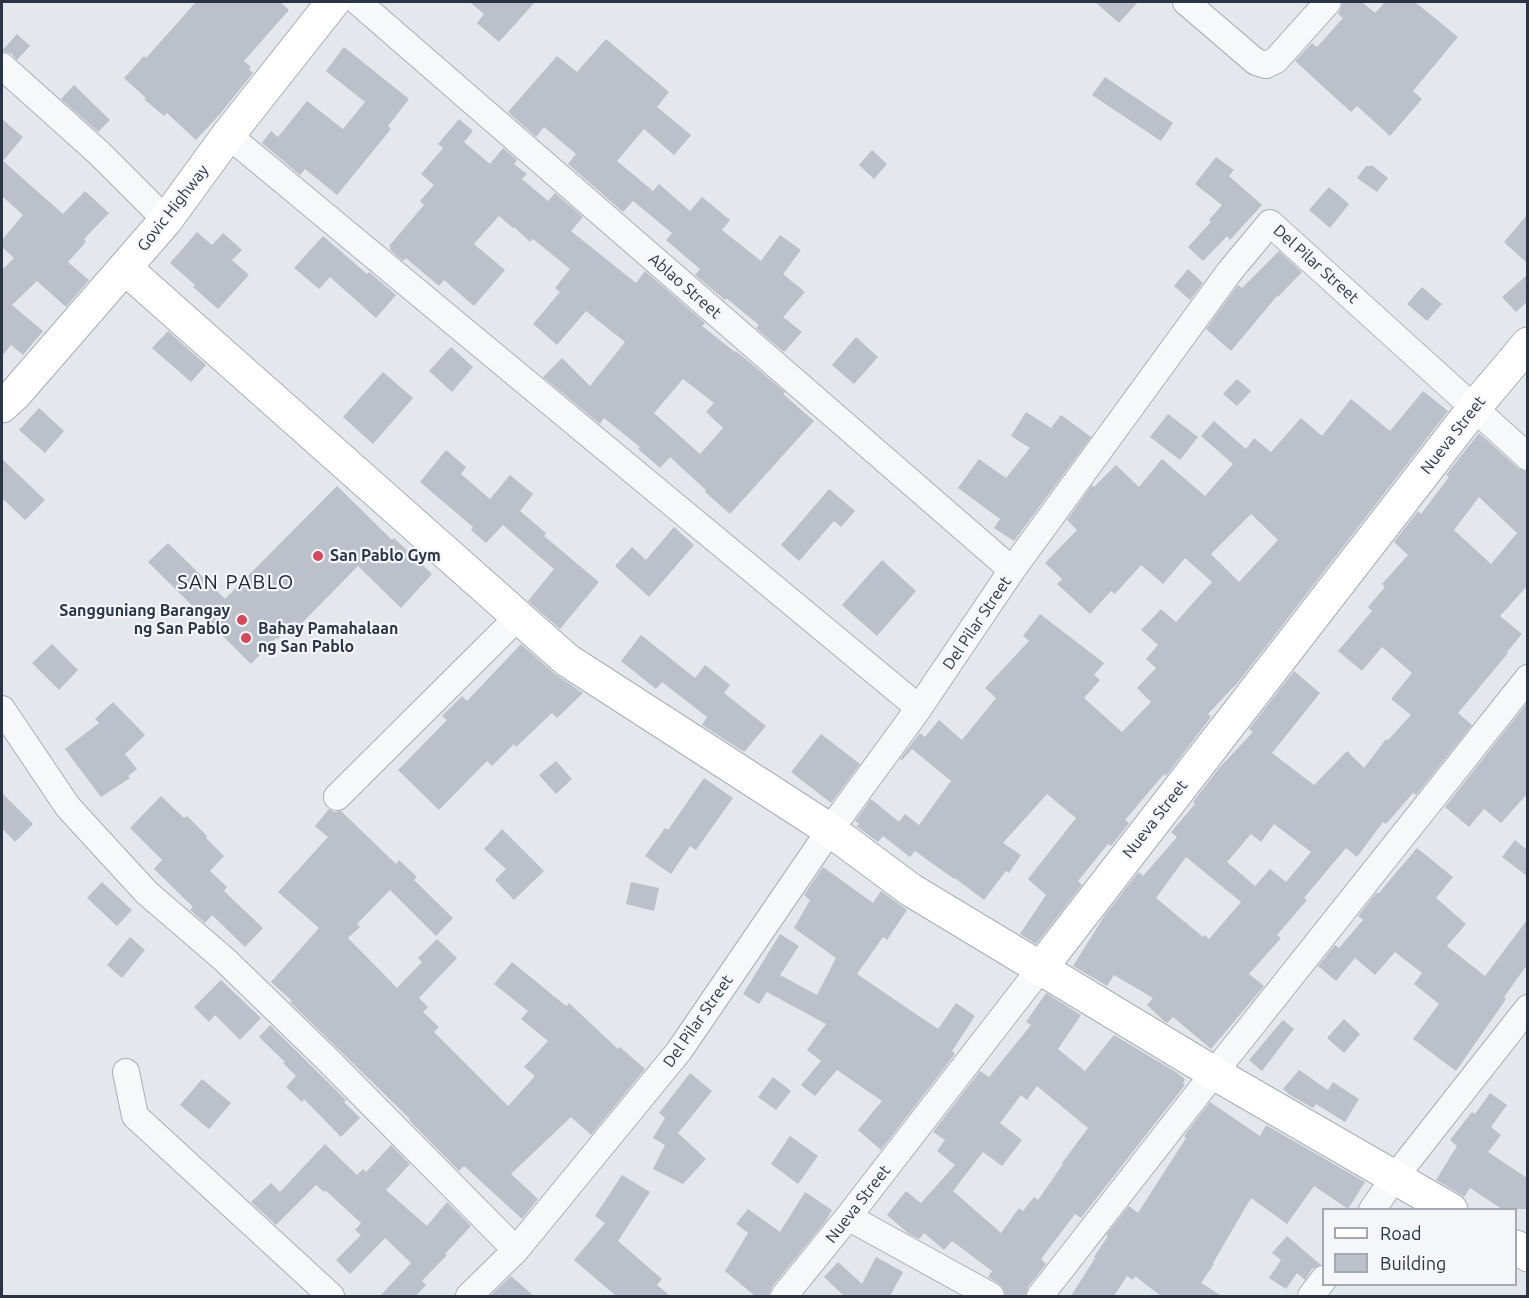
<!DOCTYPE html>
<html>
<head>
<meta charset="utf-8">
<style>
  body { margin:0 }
  #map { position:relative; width:1529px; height:1298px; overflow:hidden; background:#e4e7ec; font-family:Ubuntu,sans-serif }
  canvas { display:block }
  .frame { position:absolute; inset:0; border:3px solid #2b3445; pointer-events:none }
  .legend { position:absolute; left:1322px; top:1208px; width:195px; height:78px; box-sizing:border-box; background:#f4f6f9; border:2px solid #a4a8b1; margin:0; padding:8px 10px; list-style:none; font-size:18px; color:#2b3445 }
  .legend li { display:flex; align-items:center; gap:12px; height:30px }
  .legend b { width:30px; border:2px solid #a4a8b1 }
</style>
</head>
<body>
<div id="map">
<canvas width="1529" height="1298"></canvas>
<div class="frame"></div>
<ul class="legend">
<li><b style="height:8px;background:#fff"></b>Road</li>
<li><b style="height:16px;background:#bbc0ca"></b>Building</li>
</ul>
</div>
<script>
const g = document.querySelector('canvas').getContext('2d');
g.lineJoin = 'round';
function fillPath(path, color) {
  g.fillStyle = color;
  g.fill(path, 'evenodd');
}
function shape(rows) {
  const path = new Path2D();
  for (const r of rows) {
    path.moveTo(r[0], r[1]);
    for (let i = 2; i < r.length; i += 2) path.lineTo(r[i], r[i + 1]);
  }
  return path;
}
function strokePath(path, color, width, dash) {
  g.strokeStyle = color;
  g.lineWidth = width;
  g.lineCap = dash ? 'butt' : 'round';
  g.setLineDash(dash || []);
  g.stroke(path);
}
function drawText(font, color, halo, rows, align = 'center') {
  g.font = font + ' Ubuntu,sans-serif';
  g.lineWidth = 4.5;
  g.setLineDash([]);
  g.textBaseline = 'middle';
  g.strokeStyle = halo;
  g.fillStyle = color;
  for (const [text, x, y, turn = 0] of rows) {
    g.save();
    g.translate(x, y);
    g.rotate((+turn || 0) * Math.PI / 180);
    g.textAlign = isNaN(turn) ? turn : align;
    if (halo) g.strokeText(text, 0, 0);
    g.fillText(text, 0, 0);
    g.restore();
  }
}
const building = shape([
  [196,2,280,2,289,10,244,61,251,67,249,69,253,73,220,114,196,140,167,113,164,116,144,99,146,98,124,78,144,56,146,58],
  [470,2,535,2,499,42,477,23,484,14],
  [1095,2,1138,2,1119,23],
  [1343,2,1362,2,1375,13,1385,2,1415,2,1458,37,1413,91,1422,99,1390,136,1357,106,1351,112,1295,61,1312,43,1317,47,1343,18,1338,14,1342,6],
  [17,34,30,46,17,60,12,54,6,52,2,51],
  [606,39,669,92,657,107,691,135,674,155,644,129,617,161,653,191,659,184,690,211,702,197,730,220,722,230,761,261,780,235,801,250,783,274,805,292,783,317,802,332,784,352,756,328,759,325,726,298,725,300,695,275,700,269,666,240,672,233,633,201,623,212,568,164,576,154,544,127,536,137,508,112,557,56,577,72],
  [344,47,409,99,388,126,391,129,337,195,305,169,300,175,262,143,271,131,278,137,307,101,343,129,365,102,326,71],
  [1105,77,1173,123,1161,141,1092,95],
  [74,85,110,120,98,132,61,99],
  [2,119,23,137,3,161,63,214,85,191,109,213,84,239,86,242,68,262,89,280,66,307,37,281,12,305,43,331,23,355,11,345,2,356,2,270,14,258,2,247,2,240,23,215,2,196],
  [459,119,473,131,464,142,490,164,503,148,517,160,514,164,527,174,522,179,548,201,555,193,583,217,571,231,636,283,645,271,705,323,702,326,735,352,736,351,785,392,783,394,814,421,730,514,705,492,706,490,670,457,660,468,638,449,640,447,604,418,600,424,543,377,562,358,590,386,625,342,586,311,557,345,533,324,560,292,555,288,570,269,533,239,530,242,514,227,513,228,499,216,474,244,505,270,474,306,444,280,439,286,406,258,403,261,389,249,391,248,389,246,424,205,420,201,434,185,421,174,443,148,438,144],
  [683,379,714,403,706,412,723,428,700,454,654,413],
  [872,150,887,164,874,179,859,165],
  [1216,157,1234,170,1229,176,1262,205,1230,240,1227,236,1203,261,1188,247,1211,222,1209,220,1222,205,1195,184],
  [1366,166,1373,166,1388,178,1377,192,1357,178],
  [1329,187,1349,204,1330,228,1309,210],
  [1527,215,1527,263,1504,242],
  [197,232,212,245,223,233,242,250,232,260,249,275,218,309,193,287,195,285,170,263],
  [323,236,367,274,369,272,396,295,376,318,330,277,319,289,294,268],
  [1279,251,1302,272,1278,297,1277,296,1231,351,1206,329,1238,285,1242,288],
  [1188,269,1203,283,1190,300,1174,286],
  [1527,275,1527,302,1516,312,1502,297],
  [1422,287,1442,304,1427,321,1407,304],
  [168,331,206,365,191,382,152,348],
  [856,337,878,357,854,384,832,365],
  [451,347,473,367,452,392,429,371],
  [383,372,413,398,373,444,343,417],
  [1237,379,1251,391,1237,406,1223,394],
  [1423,391,1448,411,1240,680,1208,714,1211,717,1166,776,1164,774,1125,820,1129,823,1111,846,1108,844,1078,881,1082,885,1036,944,1020,934,1046,895,1028,879,1076,818,1047,794,1003,843,1021,855,1009,873,1006,871,984,900,955,878,954,879,915,851,910,857,883,836,878,842,856,826,859,824,855,821,871,799,899,822,905,814,919,825,951,781,912,749,902,760,900,759,920,733,925,737,939,720,962,740,996,698,985,688,1029,641,1023,636,1040,614,1104,663,1094,675,1100,680,1084,698,1122,732,1151,702,1137,688,1156,668,1146,659,1158,645,1141,630,1161,609,1176,622,1212,582,1185,558,1163,584,1141,565,1115,594,1111,591,1090,614,1057,584,1062,579,1045,563,1077,530,1067,520,1092,485,1094,487,1116,465,1139,487,1162,459,1205,496,1233,464,1201,436,1214,421,1246,449,1254,438,1271,452,1301,418,1322,436,1351,399,1390,431],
  [1251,514,1278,540,1239,582,1211,554],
  [39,408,64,431,45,453,19,430],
  [1026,412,1051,428,1061,415,1091,437,1014,541,994,528,1000,519,958,488,979,459,1006,478,1030,448,1011,436],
  [1168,414,1198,437,1180,460,1150,437],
  [1479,433,1518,468,1527,472,1527,586,1500,616,1522,634,1507,652,1508,653,1458,713,1472,725,1416,795,1413,793,1386,824,1383,822,1357,857,1346,848,1304,898,1307,900,1277,935,1281,938,1249,974,1264,986,1211,1049,1173,1017,1167,1023,1164,1021,1147,1005,1153,998,1114,975,1107,986,1073,966,1105,915,1137,874,1139,872,1143,876,1177,837,1171,832,1195,804,1193,802,1220,767,1253,732,1249,729,1294,671,1320,693,1272,753,1314,785,1347,751,1364,768,1386,739,1388,740,1411,715,1391,699,1412,673,1382,647,1362,671,1338,651,1372,611,1368,607,1385,587,1382,584,1408,555,1394,542,1418,511,1421,514,1449,477,1446,475],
  [1479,497,1517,533,1491,564,1454,530],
  [1274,824,1311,852,1286,882,1270,869,1255,886,1227,862,1251,834,1261,842],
  [1186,857,1241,902,1209,939,1205,935,1203,937,1156,898],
  [446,450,466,467,461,474,490,499,510,475,533,494,520,511,546,533,544,536,599,582,560,629,528,601,554,569,503,525,486,543,471,530,473,527,420,482],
  [2,459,45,500,25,520,2,498],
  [337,486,392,540,394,538,432,574,401,608,358,566,299,626,294,621,278,639,276,638,251,664,148,562,168,543,225,599],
  [829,489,855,511,841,527,834,521,799,561,781,545],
  [674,527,694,545,649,597,615,566,632,547,646,560],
  [882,560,916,591,877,636,842,605],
  [641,635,695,678,705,665,730,685,724,693,766,726,744,752,702,725,707,717,662,682,656,689,621,661],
  [52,644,78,670,59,690,32,663],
  [521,644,555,674,583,693,557,718,552,713,516,747,514,744,492,766,487,761,439,810,398,770,447,720,442,716,462,696,467,701],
  [113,702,145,735,125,754,137,769,128,776,130,778,101,797,65,749,99,723,95,719],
  [1527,703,1527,794,1501,823,1484,809,1469,827,1445,807],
  [821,734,860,764,831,803,791,772],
  [556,761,572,779,556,794,539,775],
  [704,778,733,798,696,850,690,846,671,874,645,856,665,828,668,830],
  [2,793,33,824,15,842,2,828],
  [161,796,184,818,187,816,207,836,206,838,224,856,210,871,227,887,224,891,263,928,245,947,212,915,205,923,190,910,193,907,154,869,162,860,130,828],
  [329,809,334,812,341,811,396,864,399,860,417,877,414,880,453,918,436,936,390,890,357,924,360,927,348,938,397,988,422,962,418,958,437,939,457,958,419,998,428,1007,423,1012,439,1027,434,1032,508,1106,535,1076,524,1067,548,1041,521,1019,528,1011,494,984,512,962,566,1006,569,1003,618,1049,620,1047,645,1069,591,1135,571,1117,511,1174,538,1199,522,1219,464,1166,459,1171,409,1120,410,1119,290,1002,292,1001,271,982,319,928,278,892,328,837,315,826],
  [502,829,544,871,514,900,495,880,506,869,484,849],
  [1515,840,1527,850,1527,876,1502,857],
  [1417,848,1453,877,1436,898,1466,924,1447,946,1485,976,1527,920,1527,965,1504,997,1506,999,1456,1071,1413,1039,1439,1004,1414,984,1422,973,1395,952,1375,975,1355,958,1336,981,1318,966,1335,945,1339,948,1363,920,1358,916,1377,892,1378,894],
  [823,867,873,903,881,891,907,910,887,940,883,937,857,974,938,1029,956,1003,975,1016,952,1051,955,1054,881,1150,858,1130,882,1101,837,1070,815,1096,801,1085,821,1061,807,1050,826,1024,767,992,759,1004,743,994,780,934,799,946,780,975,817,995,836,958,794,928,810,900,804,895],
  [102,882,132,910,117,926,87,898],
  [631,882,659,888,654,911,626,904],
  [130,937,145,950,122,978,107,965],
  [221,980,261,1018,240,1040,215,1015,209,1022,194,1007],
  [1046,993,1081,1015,1058,1049,1085,1071,1114,1035,1176,1072,1185,1079,1183,1084,1185,1085,1081,1218,1075,1214,1041,1259,1046,1264,1028,1287,1025,1296,1006,1296,1003,1288,998,1283,988,1277,992,1271,952,1241,944,1250,924,1233,919,1239,909,1234,887,1215,906,1191,921,1203,955,1165,937,1151,945,1140,933,1132,980,1071,989,1077,1031,1025,1026,1022],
  [1037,1086,1088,1128,1062,1163,1063,1164,1038,1200,1034,1197,1023,1211,1019,1208,1001,1233,953,1191,983,1152,1002,1166,1022,1140,1000,1123,1021,1095,1027,1100],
  [1344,1019,1360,1034,1344,1053,1327,1038],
  [1283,1020,1294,1029,1262,1071,1249,1060],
  [270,1025,346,1100,344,1102,360,1118,341,1137,304,1099,302,1102,286,1087,296,1076,283,1063,285,1062,259,1037],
  [1299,1070,1328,1090,1333,1082,1359,1099,1345,1122,1316,1104,1313,1108,1290,1095,1283,1089],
  [690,1073,712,1091,678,1133,706,1159,683,1184,653,1169,665,1145,653,1138,665,1118,659,1113],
  [773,1077,791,1091,776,1110,758,1097],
  [202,1079,231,1103,209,1129,180,1105],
  [1490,1093,1507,1105,1491,1127,1501,1135,1488,1152,1527,1178,1527,1209,1502,1209,1470,1188,1464,1197,1460,1194,1436,1180,1457,1146,1450,1140,1472,1112,1475,1114],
  [1210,1102,1260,1136,1266,1125,1365,1182,1348,1209,1314,1186,1287,1224,1251,1198,1213,1263,1214,1264,1201,1283,1222,1296,1161,1296,1135,1276,1133,1280,1127,1276,1114,1296,1071,1296,1095,1258,1094,1257,1108,1236,1106,1235,1129,1206,1138,1213,1186,1138,1184,1136],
  [790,1136,818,1156,798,1184,771,1164],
  [325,1144,357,1175,363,1169,366,1172,391,1145,410,1164,386,1190,427,1226,447,1202,471,1226,445,1254,447,1255,422,1281,426,1285,416,1296,380,1296,411,1263,385,1238,350,1274,336,1260,361,1235,355,1230,361,1223,325,1190,324,1192,316,1185,276,1225,251,1202,271,1183,280,1192],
  [622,1175,650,1192,618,1241,662,1279,657,1285,670,1296,616,1296,574,1260,605,1223,595,1216],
  [805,1192,832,1210,825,1222,772,1287,769,1296,755,1296,725,1271,748,1233,736,1224,748,1209,780,1232],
  [1287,1236,1321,1265,1312,1269,1305,1280,1297,1273,1286,1289,1269,1278,1281,1260,1272,1253],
  [876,1257,903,1272,890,1296,844,1296,824,1277,838,1262,862,1284],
  [511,1276,534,1296,490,1296]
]);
const street = shape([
  [358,2,1012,570],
  [1186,2,1256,62,1266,65,1276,60,1328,2],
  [2,66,99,153,166,220],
  [228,135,919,708],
  [2,709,68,807,147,893,225,960,325,1057,516,1250],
  [337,797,518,617],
  [126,1072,135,1116,331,1296],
  [1372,1210,1395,1177,1528,1008],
  [848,1217,991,1296],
  [469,1296,516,1250,679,1051,830,830,919,708,1012,570,1230,271,1270,223,1528,457],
  [784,1296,848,1217,1040,969],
  [1040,1296,1214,1073,1528,678],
  [1311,1296,1324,1279]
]);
const secondary = shape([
  [125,268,567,660,830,830,911,890,1214,1073,1451,1210],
  [2,406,15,394,166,220,228,135,333,2],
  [1040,969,1474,408,1528,344],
  [1516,1247,1528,1255]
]);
const markers = [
  [318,556,6,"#d1495b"],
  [242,620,6,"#d1495b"],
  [246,638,6,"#d1495b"]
];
const streetNames = [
  ["Govic Highway",173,208,-52],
  ["Del Pilar Street",1316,264,42],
  ["Ablao Street",685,286,41],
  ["Nueva Street",1453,435,-52],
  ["Del Pilar Street",977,623,-56],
  ["Nueva Street",1155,819,-52],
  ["Del Pilar Street",698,1021,-55],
  ["Nueva Street",858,1204,-52]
];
const poiNames = [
  ["San Pablo Gym",330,556],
  ["Sangguniang Barangay",230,611,"right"],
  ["ng San Pablo",230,629,"right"],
  ["Bahay Pamahalaan",258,629],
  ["ng San Pablo",258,647]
];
const quarterNames = [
  ["SAN PABLO",236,582]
];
fillPath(building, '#bbc0ca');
strokePath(street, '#a9aeb7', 28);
strokePath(secondary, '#a9aeb7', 35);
strokePath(street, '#f7f8fa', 26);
strokePath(secondary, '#fff', 33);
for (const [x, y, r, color] of markers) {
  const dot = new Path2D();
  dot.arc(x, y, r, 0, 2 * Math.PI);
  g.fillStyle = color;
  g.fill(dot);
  strokePath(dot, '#f4f6f9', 2);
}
drawText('16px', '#2b3445', '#f4f6f9', streetNames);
drawText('bold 16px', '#2b3445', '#f4f6f9', poiNames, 'left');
g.letterSpacing = '1.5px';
drawText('20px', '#1d2536', '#f4f6f9', quarterNames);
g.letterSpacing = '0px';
</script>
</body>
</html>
